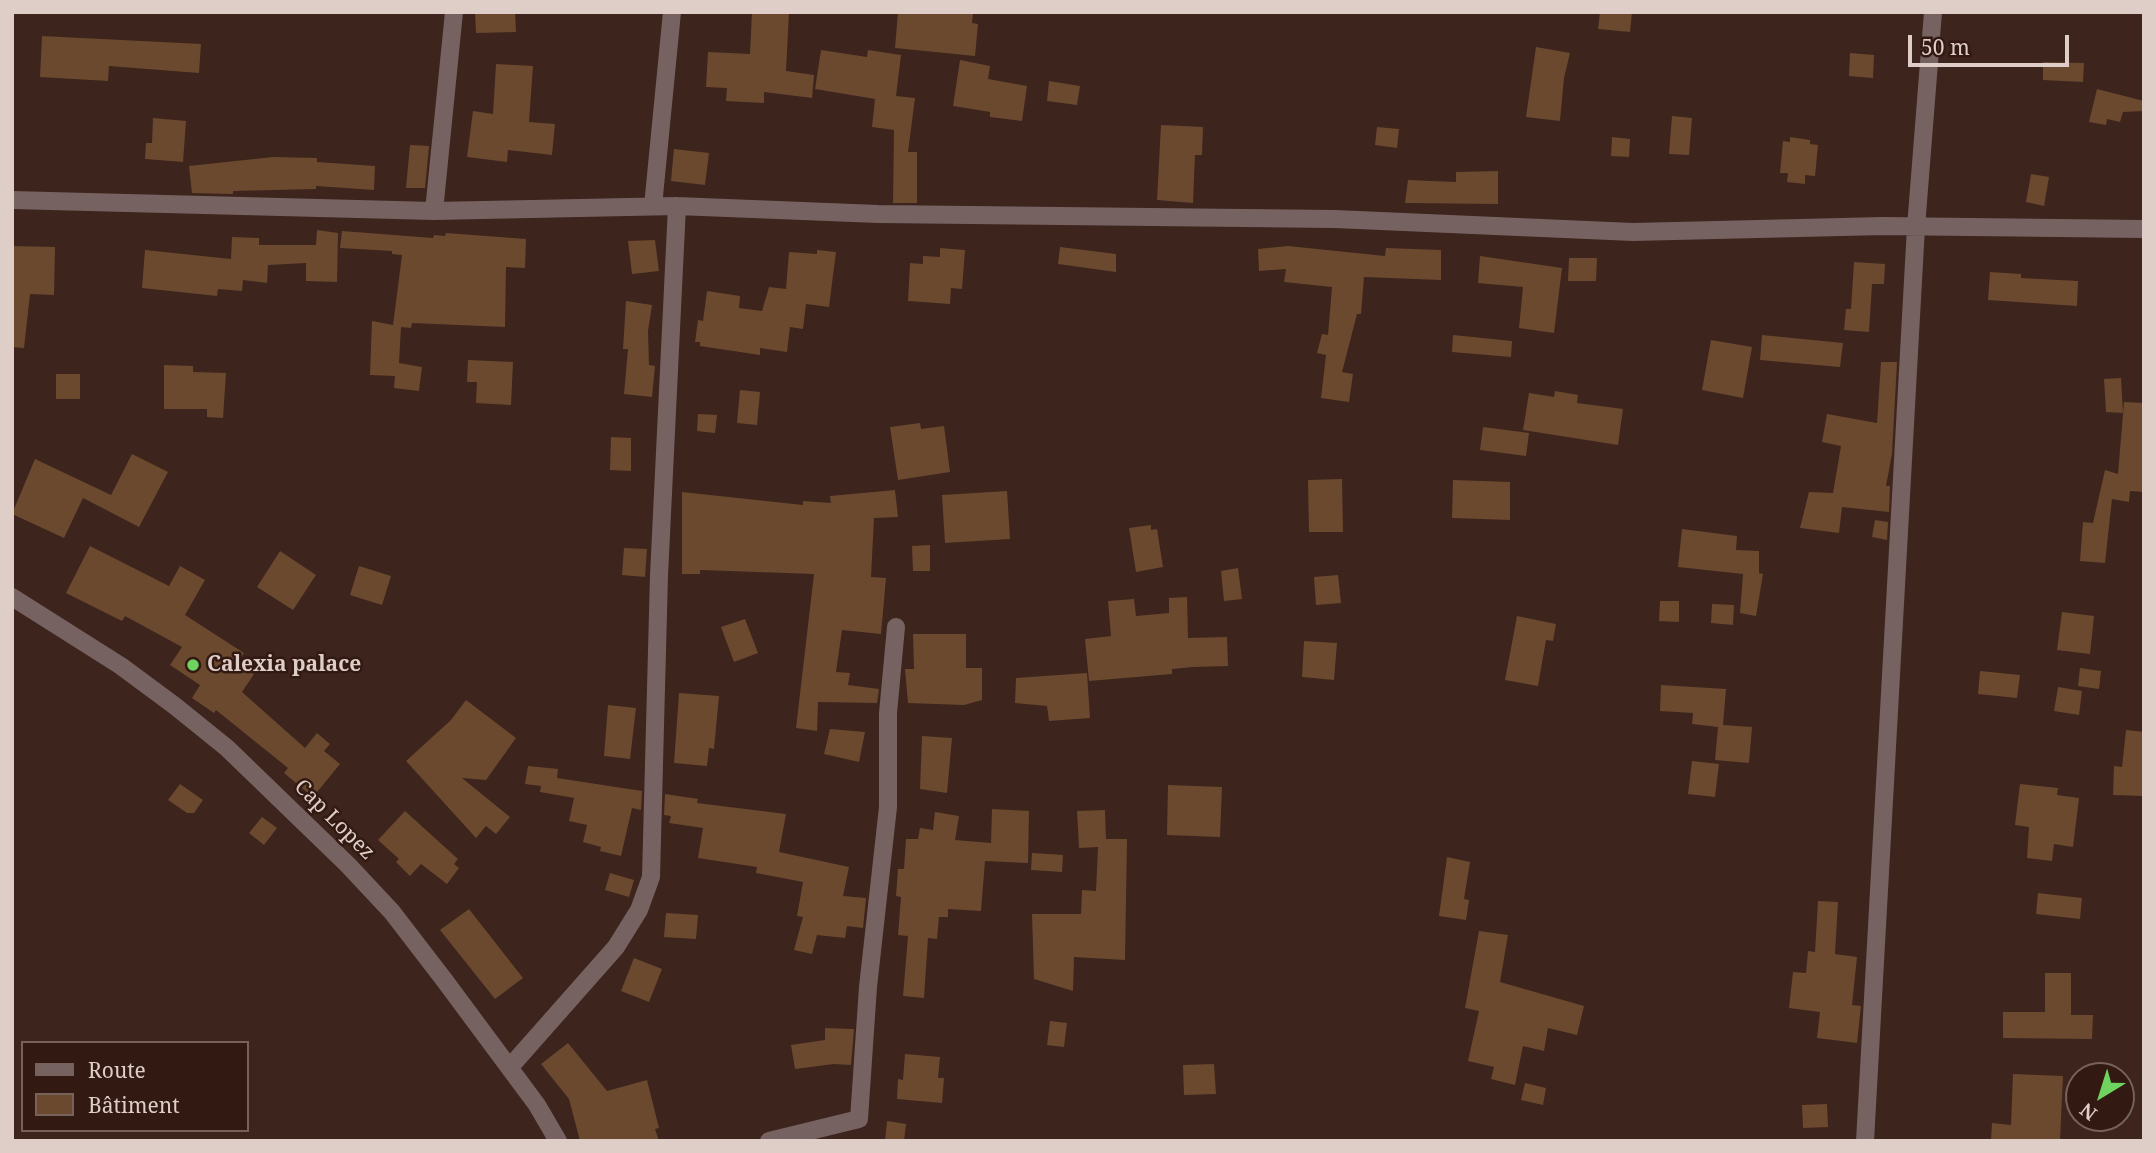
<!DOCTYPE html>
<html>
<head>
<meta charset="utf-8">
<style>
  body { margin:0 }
  #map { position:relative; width:2156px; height:1153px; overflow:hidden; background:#3d241c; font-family:"Noto Serif",serif }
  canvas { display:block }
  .frame { position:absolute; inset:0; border:14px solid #dfcec8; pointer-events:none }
  .legend { position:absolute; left:21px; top:1041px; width:228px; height:91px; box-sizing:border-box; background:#321a13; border:2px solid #77625b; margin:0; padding:9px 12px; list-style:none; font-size:21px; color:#dfcec8 }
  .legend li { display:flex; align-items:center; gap:14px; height:35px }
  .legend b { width:35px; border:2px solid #77625b }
  .north { position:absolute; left:2065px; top:1062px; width:70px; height:70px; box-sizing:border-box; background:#321a13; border:2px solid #77625b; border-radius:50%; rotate:218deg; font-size:19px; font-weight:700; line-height:28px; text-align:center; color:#dfcec8 }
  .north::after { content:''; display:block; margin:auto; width:24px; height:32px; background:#6fd35f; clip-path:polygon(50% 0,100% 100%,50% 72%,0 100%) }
  .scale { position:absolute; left:1908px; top:35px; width:161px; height:32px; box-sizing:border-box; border:4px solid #dfcec8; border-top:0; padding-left:9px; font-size:21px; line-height:24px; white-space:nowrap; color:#dfcec8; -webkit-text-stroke:5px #321a13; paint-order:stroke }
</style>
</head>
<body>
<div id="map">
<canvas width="2156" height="1153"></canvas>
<div class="frame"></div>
<ul class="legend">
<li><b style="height:9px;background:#776262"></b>Route</li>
<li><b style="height:19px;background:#6a492f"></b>Bâtiment</li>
</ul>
<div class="north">N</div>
<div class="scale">50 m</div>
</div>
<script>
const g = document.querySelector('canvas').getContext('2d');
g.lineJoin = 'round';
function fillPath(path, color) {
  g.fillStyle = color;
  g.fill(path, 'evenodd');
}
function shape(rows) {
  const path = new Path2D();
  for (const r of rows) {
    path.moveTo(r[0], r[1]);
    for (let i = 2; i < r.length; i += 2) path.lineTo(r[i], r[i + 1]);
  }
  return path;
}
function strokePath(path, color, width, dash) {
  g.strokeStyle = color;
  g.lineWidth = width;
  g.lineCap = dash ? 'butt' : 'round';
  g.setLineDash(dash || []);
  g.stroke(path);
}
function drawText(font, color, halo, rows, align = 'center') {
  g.font = font + ' "Noto Serif",serif';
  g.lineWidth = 5;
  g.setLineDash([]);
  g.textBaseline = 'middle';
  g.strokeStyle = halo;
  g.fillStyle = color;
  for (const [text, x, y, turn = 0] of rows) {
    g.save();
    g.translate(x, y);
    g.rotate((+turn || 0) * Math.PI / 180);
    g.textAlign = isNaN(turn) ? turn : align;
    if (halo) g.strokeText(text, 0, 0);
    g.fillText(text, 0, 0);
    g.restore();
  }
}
const building = shape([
  [475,12,515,12,516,32,476,33],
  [752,12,789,12,786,71,814,75,812,98,764,92,764,103,726,101,727,88,706,87,708,52,750,54],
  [898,12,973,12,972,23,978,24,975,56,895,48],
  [1600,12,1632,12,1630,32,1598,29],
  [42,36,201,44,199,73,109,66,108,81,40,77],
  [1536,47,1570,53,1564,78,1560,121,1526,117],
  [821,50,867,57,868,50,901,55,896,96,915,98,908,152,917,152,917,203,893,203,894,130,872,127,875,99,815,89],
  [1850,53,1874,55,1873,78,1849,76],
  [960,60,990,66,988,79,1027,86,1022,121,990,117,990,112,953,106],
  [2043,62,2084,63,2083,82,2043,80],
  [496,64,533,66,529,122,555,124,552,155,508,150,507,162,467,157,473,111,493,114],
  [1049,81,1080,86,1077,105,1047,101],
  [2097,89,2144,101,2144,111,2123,112,2120,122,2107,119,2106,125,2089,122],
  [1672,116,1692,118,1689,155,1669,154],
  [153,118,186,121,183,162,145,159,146,143,152,143],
  [1161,125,1203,127,1202,155,1195,155,1193,203,1157,200],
  [1377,127,1399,129,1397,148,1375,145],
  [1612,137,1630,139,1629,157,1611,156],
  [1790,137,1810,140,1810,144,1818,145,1815,176,1805,175,1805,184,1787,182,1788,173,1780,173,1783,141,1790,142],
  [410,145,429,146,425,188,406,188],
  [674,149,709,153,705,185,671,181],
  [273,157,317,158,317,162,375,166,374,190,316,186,316,189,233,191,233,194,192,193,189,166],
  [1498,171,1498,204,1405,203,1408,180,1456,182,1456,172],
  [2031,174,2049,177,2044,206,2026,202],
  [317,230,338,233,337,282,306,281,306,263,268,265,267,283,243,280,242,291,218,289,217,296,142,288,145,250,231,259,232,237,259,238,259,245,316,245],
  [342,231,433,238,434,235,445,236,446,233,526,239,525,268,506,267,505,327,412,323,411,328,401,327,399,363,422,367,419,391,394,388,395,376,370,375,372,321,393,325,402,255,392,254,392,251,340,248],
  [655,240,659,271,632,274,628,241],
  [12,246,55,247,54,295,30,294,24,348,12,347],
  [1288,246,1385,256,1386,248,1441,250,1441,280,1364,277,1361,314,1357,314,1342,372,1353,374,1349,402,1321,398,1326,355,1317,353,1322,334,1328,335,1332,287,1284,282,1286,269,1259,271,1258,249],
  [1060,247,1116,254,1116,272,1058,264],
  [940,248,965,250,962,289,951,288,950,304,908,301,910,263,923,264,923,256,940,257],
  [817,250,836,252,829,307,806,304,803,329,790,327,787,352,760,348,760,355,700,346,700,342,695,342,698,320,703,321,707,291,740,296,739,308,762,311,769,287,786,289,789,252,817,254],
  [1480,256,1562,268,1554,333,1519,328,1523,287,1478,283],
  [1569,258,1597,258,1596,281,1568,281],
  [1854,262,1885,264,1884,284,1872,284,1869,332,1844,330,1846,309,1851,309],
  [1990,272,2021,274,2021,278,2078,281,2077,306,1988,300],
  [626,301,652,305,648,331,649,365,655,366,652,397,624,394,628,349,623,349],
  [1453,335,1512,341,1511,357,1452,352],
  [1762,335,1843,343,1840,367,1760,360],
  [1711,340,1752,347,1743,398,1702,390],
  [468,360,513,362,511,405,476,403,477,382,467,382],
  [1881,362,1897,362,1892,454,1886,486,1890,486,1889,512,1842,507,1839,533,1800,528,1809,492,1833,493,1841,446,1822,442,1827,414,1877,423],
  [164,365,193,366,193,372,226,373,223,418,207,417,207,409,164,409],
  [56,374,80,374,80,399,56,399],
  [2121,378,2123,413,2106,412,2104,379],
  [740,390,760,392,757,425,737,423],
  [1555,391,1578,395,1577,403,1623,409,1618,445,1523,430,1529,393,1554,397],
  [2124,402,2144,403,2144,492,2130,491,2129,502,2112,499,2105,563,2080,561,2083,522,2093,523,2105,470,2118,474],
  [698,414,717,415,715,433,697,431],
  [920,423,921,429,944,426,950,472,898,480,890,427],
  [1483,427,1529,433,1526,456,1480,450],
  [611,437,631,438,631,471,610,470],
  [132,454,168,472,139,527,83,498,64,538,12,514,35,459,111,495],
  [1342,479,1343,532,1309,532,1308,480],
  [1453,480,1510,482,1510,520,1452,518],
  [895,490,898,517,874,518,871,577,886,578,881,634,842,630,836,672,850,673,848,685,879,689,877,703,818,702,817,731,796,728,814,574,700,570,700,574,682,574,682,492,803,505,803,501,831,503,830,496],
  [1007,491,1010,539,945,543,942,495],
  [1875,520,1888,522,1887,540,1872,537],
  [1151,525,1151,530,1157,529,1163,567,1136,572,1129,528],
  [1682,529,1737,536,1736,550,1759,551,1759,573,1763,574,1756,616,1740,613,1743,574,1678,567],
  [930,545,930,571,913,571,912,546],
  [90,546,169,586,180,566,205,580,185,615,244,653,237,663,254,674,242,692,305,748,317,733,330,744,324,751,340,764,313,797,284,773,288,768,216,710,214,713,192,698,200,685,170,665,182,647,125,616,122,621,66,593],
  [624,548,647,549,645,577,622,575],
  [280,551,316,575,293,610,257,587],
  [359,566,391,576,382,605,350,595],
  [1238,568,1242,599,1224,601,1221,571],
  [1338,575,1341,603,1316,605,1314,577],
  [1187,597,1188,638,1227,637,1228,666,1193,667,1172,669,1172,674,1089,681,1085,639,1111,636,1108,601,1134,599,1136,616,1169,613,1169,598],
  [1660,601,1679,601,1679,622,1659,621],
  [1712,604,1734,605,1733,625,1711,623],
  [2062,612,2094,616,2090,654,2057,650],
  [1517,616,1556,624,1553,641,1546,640,1538,686,1505,680],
  [745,619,758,653,734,662,721,627],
  [913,634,966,634,966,668,982,668,982,700,964,705,908,703,905,669,914,669],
  [1304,641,1337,643,1334,680,1302,677],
  [2080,668,2101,671,2099,689,2078,686],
  [1980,671,2020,675,2017,698,1978,694],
  [1087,673,1090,718,1049,721,1047,706,1015,703,1016,678],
  [1661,685,1726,689,1723,725,1752,727,1749,763,1715,760,1718,727,1692,724,1693,713,1660,711],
  [2058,687,2082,691,2079,715,2054,711],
  [679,693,719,696,714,749,709,748,707,766,674,763],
  [466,700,516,738,486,780,462,778,510,817,496,834,486,826,476,838,406,761,451,720],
  [608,705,636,708,630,759,604,756],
  [830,729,865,732,859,762,824,754],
  [2126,730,2144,732,2143,796,2113,795,2114,766,2122,767],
  [922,736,952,738,947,793,920,789],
  [1692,761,1719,764,1715,797,1688,794],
  [528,766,558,769,557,778,642,791,641,810,632,808,621,856,600,851,601,847,583,842,587,825,569,821,574,798,540,792,541,786,525,784],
  [180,784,203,800,194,813,187,813,168,800],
  [2020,784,2058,788,2057,795,2079,798,2073,847,2054,844,2052,861,2027,858,2029,827,2015,825],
  [1168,785,1222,787,1220,837,1167,835],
  [665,794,698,799,697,803,786,814,779,852,849,867,843,896,866,898,863,928,847,926,845,938,817,935,812,954,794,950,803,917,797,916,803,882,756,873,757,867,698,858,703,828,669,823,671,816,664,815],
  [992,809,1029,811,1028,863,985,861,981,911,948,909,948,917,939,917,937,939,928,938,924,998,903,996,908,936,898,935,901,897,896,896,898,869,904,869,906,839,918,839,920,828,933,830,935,812,959,816,955,840,991,843],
  [1105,810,1106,839,1127,839,1125,960,1074,957,1073,991,1034,979,1032,914,1081,914,1082,890,1096,891,1098,847,1079,848,1077,811],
  [405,811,458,859,454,864,459,868,447,884,421,864,410,876,396,862,399,859,378,840],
  [262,817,277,828,264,845,249,833],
  [1032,853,1063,855,1062,872,1031,870],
  [1447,857,1470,862,1464,899,1469,900,1466,920,1439,916],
  [610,873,634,880,629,897,605,890],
  [2038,893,2082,898,2080,919,2036,914],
  [1818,901,1838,902,1835,954,1857,957,1852,1005,1861,1006,1857,1043,1817,1038,1820,1012,1789,1008,1793,972,1806,973,1808,951,1815,952],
  [469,909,523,978,495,999,440,930],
  [666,913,698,915,696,939,664,937],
  [1479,931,1508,935,1500,982,1584,1006,1577,1035,1548,1028,1544,1051,1523,1046,1515,1085,1491,1079,1494,1067,1468,1061,1479,1011,1465,1008],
  [634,958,662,969,649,1002,621,991],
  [2045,973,2071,973,2071,1015,2093,1015,2092,1039,2003,1038,2003,1012,2045,1012],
  [1050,1021,1067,1023,1064,1047,1047,1045],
  [825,1028,854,1029,851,1065,834,1064,795,1069,791,1045,825,1040],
  [568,1043,607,1091,647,1080,659,1128,655,1129,659,1141,580,1141,569,1099,541,1064],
  [905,1054,940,1057,938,1078,944,1078,942,1103,897,1099,898,1079,903,1080],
  [1214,1064,1216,1094,1184,1095,1183,1065],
  [2013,1074,2063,1076,2060,1141,1991,1141,1992,1123,2011,1125],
  [1525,1083,1546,1088,1543,1105,1521,1100],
  [1827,1104,1828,1127,1803,1128,1802,1105],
  [887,1121,906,1124,904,1141,885,1141]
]);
const minor = shape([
  [12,200,434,211,677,206,878,214,1335,219,1633,232,1883,226,2144,229],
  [653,206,672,12],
  [434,211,454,12],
  [12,597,121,666,175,706,227,748,348,865,392,912,445,981,537,1105,558,1141],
  [510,1067,616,947,639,910,651,877,659,575,677,206],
  [769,1141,859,1119,868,987,888,807,888,713,896,627],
  [1865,1141,1916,227,1933,12]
]);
const markers = [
  [193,665,7,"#6fd35f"]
];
const poiNames = [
  ["Calexia palace",207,665]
];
const streetNames = [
  ["Cap Lopez",334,820,45]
];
fillPath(building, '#6a492f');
strokePath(minor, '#776262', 18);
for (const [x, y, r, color] of markers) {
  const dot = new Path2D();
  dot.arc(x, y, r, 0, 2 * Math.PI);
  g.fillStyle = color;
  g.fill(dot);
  strokePath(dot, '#321a13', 2.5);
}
drawText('bold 21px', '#dfcec8', '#321a13', poiNames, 'left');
drawText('21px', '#dfcec8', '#321a13', streetNames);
</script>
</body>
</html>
